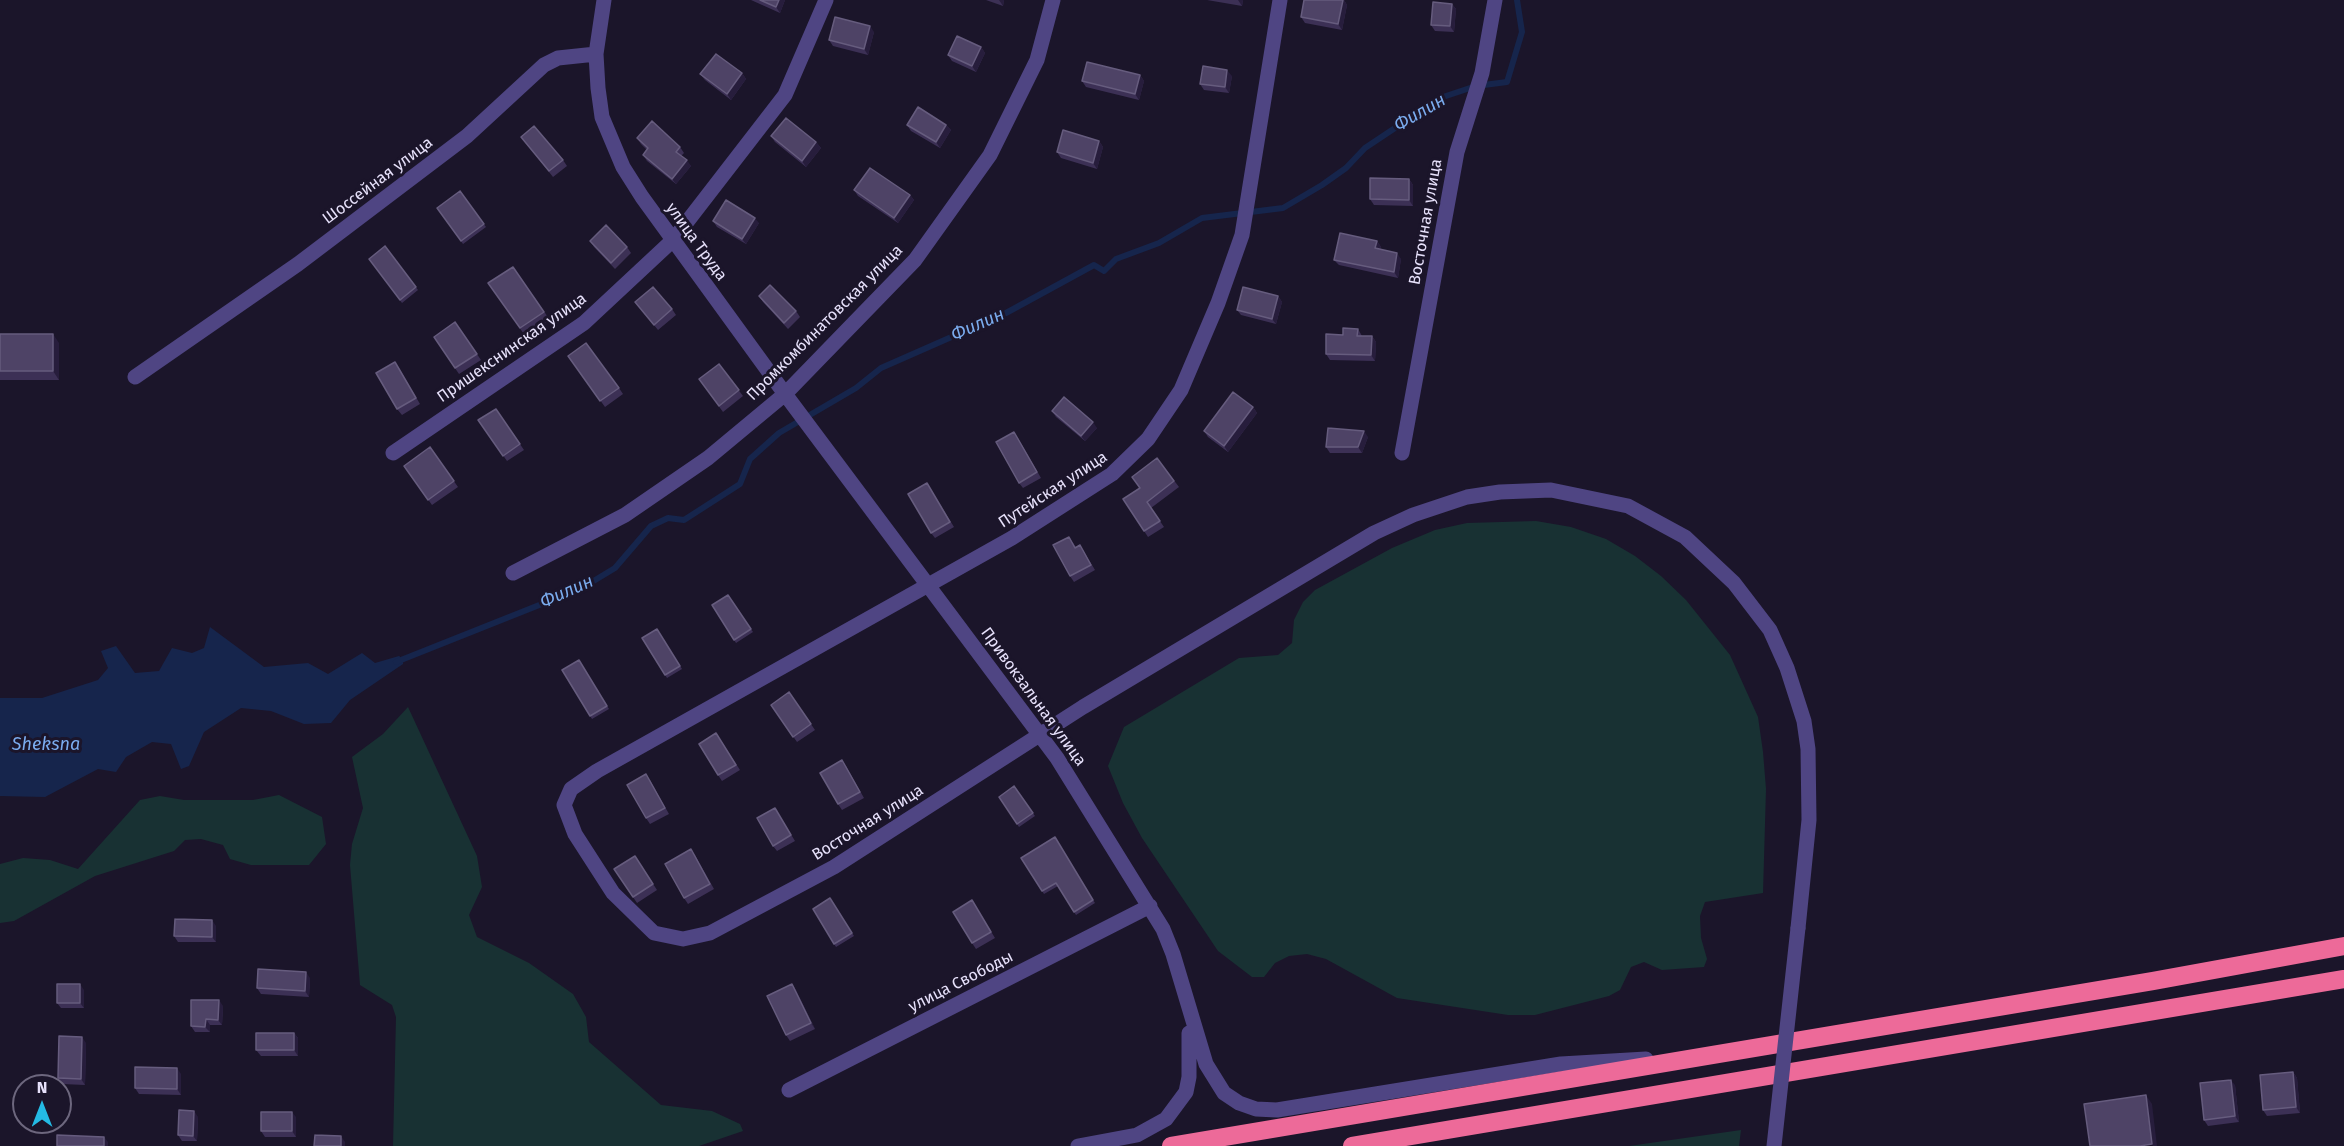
<!DOCTYPE html>
<html>
<head>
<meta charset="utf-8">
<style>
  body { margin:0 }
  #map { position:relative; width:2344px; height:1146px; overflow:hidden; background:#1b152a; font-family:"Fira Sans",sans-serif }
  canvas { display:block }
  .north { position:absolute; left:12px; top:1074px; width:60px; height:60px; box-sizing:border-box; background:#1b152a; border:2px solid #6d677e; border-radius:50%; rotate:0deg; font-size:16px; font-weight:700; line-height:24px; text-align:center; color:#e7e1fb }
  .north::after { content:''; display:block; margin:auto; width:21px; height:27px; background:#24bae4; clip-path:polygon(50% 0,100% 100%,50% 72%,0 100%) }
</style>
</head>
<body>
<div id="map">
<canvas width="2344" height="1146"></canvas>
<div class="north">N</div>
</div>
<script>
const g = document.querySelector('canvas').getContext('2d');
g.lineJoin = 'round';
function fillPath(path, color) {
  g.fillStyle = color;
  g.fill(path, 'evenodd');
}
function shape(rows) {
  const path = new Path2D();
  for (const r of rows) {
    path.moveTo(r[0], r[1]);
    for (let i = 2; i < r.length; i += 2) path.lineTo(r[i], r[i + 1]);
  }
  return path;
}
function strokePath(path, color, width, dash) {
  g.strokeStyle = color;
  g.lineWidth = width;
  g.lineCap = dash ? 'butt' : 'round';
  g.setLineDash(dash || []);
  g.stroke(path);
}
function drawText(font, color, halo, rows, align = 'center') {
  g.font = font + ' "Fira Sans",sans-serif';
  g.lineWidth = 6;
  g.setLineDash([]);
  g.textBaseline = 'middle';
  g.strokeStyle = halo;
  g.fillStyle = color;
  for (const [text, x, y, turn = 0] of rows) {
    g.save();
    g.translate(x, y);
    g.rotate((+turn || 0) * Math.PI / 180);
    g.textAlign = isNaN(turn) ? turn : align;
    if (halo) g.strokeText(text, 0, 0);
    g.fillText(text, 0, 0);
    g.restore();
  }
}
const green = shape([
  [1536,521,1571,527,1606,539,1635,556,1661,576,1686,600,1730,655,1758,717,1763,752,1766,789,1763,893,1705,902,1700,916,1701,938,1707,959,1704,967,1662,970,1644,962,1631,967,1620,990,1609,996,1535,1015,1508,1015,1397,998,1326,959,1307,954,1289,956,1275,963,1264,977,1252,977,1218,951,1142,838,1123,803,1108,766,1124,727,1239,658,1278,655,1292,643,1294,620,1303,602,1315,590,1392,548,1435,530,1467,523],
  [408,707,477,856,482,887,469,915,477,937,529,963,573,994,586,1017,589,1042,661,1105,712,1111,740,1124,743,1131,699,1146,393,1146,396,1017,392,1005,360,985,350,865,352,844,363,808,352,757,383,734],
  [279,795,322,817,326,844,309,865,251,865,230,859,223,845,201,839,185,840,174,851,95,876,14,921,0,923,0,864,23,858,50,860,78,869,140,800,160,796,184,800,253,800],
  [1741,1130,1739,1146,1629,1146]
]);
const water = shape([
  [210,627,264,667,308,663,328,674,362,653,375,663,399,656,403,659,403,664,350,700,331,723,304,724,271,711,241,708,204,732,189,766,181,769,171,744,152,742,126,757,116,772,98,769,45,797,0,796,0,698,42,698,98,680,108,668,101,651,116,646,135,673,159,671,172,648,192,653,204,648]
]);
const stream = shape([
  [396,662,582,588,615,568,651,526,668,518,684,520,740,484,750,459,779,433,856,388,881,368,1006,313,1094,265,1104,271,1116,259,1159,243,1202,218,1283,208,1322,185,1346,168,1365,148,1440,98,1476,86,1507,82,1522,32,1517,0]
]);
const minor = shape([
  [604,0,596,54,598,88,602,117,623,167,642,197,785,394,1057,758,1163,929,1173,954,1206,1064,1224,1093,1239,1103,1256,1109,1277,1110,1561,1064,1646,1059],
  [1280,0,1242,235,1218,303,1181,390,1148,439,1112,474,1012,538,597,771,571,789,564,805,575,834,613,893,654,933,683,939,710,933,834,867,1083,707,1374,533,1413,515,1467,497,1500,492,1551,490,1628,506,1685,537,1734,583,1770,630,1787,668,1804,721,1808,749,1809,820,1798,928],
  [135,377,298,264,467,136,544,65,558,58,596,54],
  [393,453,584,323,673,240,785,95,826,0],
  [1402,453,1457,152,1482,73,1495,0],
  [513,573,625,515,708,458,785,394,915,260,990,155,1037,60,1053,0],
  [789,1090,1150,906],
  [1078,1146,1137,1135,1166,1119,1186,1092,1189,1077,1189,1033]
]);
const highway = shape([
  [1171,1146,2153,981,2344,946],
  [1352,1146,2344,979]
]);
const minorBridge = shape([
  [1774,1146,1798,928]
]);
const wall = shape([
  [751,0,785,0,780,13],
  [986,0,1004,0,1003,6],
  [1207,0,1243,0,1242,6],
  [1304,0,1344,0,1347,5,1342,30,1305,23,1301,17],
  [1452,4,1456,9,1454,32,1435,31,1431,25],
  [874,32,868,55,833,46,829,40],
  [981,47,985,53,976,72,952,61,948,55],
  [742,73,746,79,731,100,705,80,700,74],
  [1140,75,1144,81,1139,100,1086,87,1082,81],
  [1232,76,1229,93,1204,90,1200,84],
  [907,125,946,125,951,130,940,148,911,131],
  [771,136,816,142,821,148,806,167,775,142],
  [521,137,563,160,567,166,553,177],
  [637,138,680,147,684,153,681,156,691,166,676,184,647,161,643,155,647,150,641,144],
  [1099,141,1103,147,1097,169,1061,158,1057,152],
  [1409,179,1413,185,1413,206,1374,205,1370,199],
  [854,190,910,195,914,200,898,223,858,196],
  [460,191,486,227,463,244,437,208],
  [713,221,759,223,746,244,717,227],
  [590,241,627,247,631,253,615,269,594,247],
  [1377,241,1381,247,1380,249,1401,259,1398,278,1339,265,1334,260],
  [385,246,418,290,402,303,369,259],
  [513,267,550,320,526,337,488,283],
  [759,296,796,311,800,317,788,329,763,302],
  [1278,296,1282,302,1276,324,1241,315,1237,310],
  [635,302,672,309,676,315,658,330],
  [455,322,481,360,459,374,434,337],
  [1358,329,1362,336,1372,336,1376,342,1375,361,1330,360,1326,354,1343,335],
  [0,334,59,343,59,380,0,380],
  [568,356,619,388,623,394,605,407],
  [719,364,743,396,723,412,699,379],
  [399,368,420,404,402,415,397,409],
  [1253,407,1257,413,1228,452,1208,437,1204,431],
  [496,409,524,450,507,461,478,420],
  [1052,411,1097,428,1085,441,1056,417],
  [1368,437,1362,453,1330,453,1326,447],
  [1018,438,1041,478,1023,488,1019,483],
  [430,447,458,487,432,505,404,466],
  [1157,458,1179,487,1151,508,1164,527,1148,537,1123,499,1140,488],
  [927,483,954,527,935,538,931,533],
  [1069,537,1076,547,1080,545,1095,570,1074,582,1070,576],
  [728,595,753,632,736,643,712,605],
  [657,629,682,669,667,678,642,638],
  [579,660,609,709,592,719,562,670],
  [789,692,815,730,797,742,771,705],
  [716,733,740,770,722,781,718,775],
  [846,766,864,798,842,810,838,804],
  [650,780,669,814,650,824,646,818],
  [1014,786,1035,816,1019,827,999,797],
  [775,808,795,841,777,851,773,846],
  [1055,837,1095,903,1076,915,1058,886,1044,894,1021,858],
  [695,855,714,889,688,904,684,898],
  [635,856,657,890,637,903,614,869],
  [830,898,854,936,836,947,813,909],
  [972,900,995,938,976,949,972,943],
  [216,926,216,942,178,942,174,936],
  [310,978,309,997,261,994,257,988],
  [792,984,796,990,815,1029,790,1041,786,1035],
  [84,990,84,1008,61,1008,57,1003],
  [223,1006,222,1025,210,1025,210,1032,195,1032,191,1026],
  [294,1033,298,1038,298,1056,261,1056,256,1050],
  [86,1043,85,1085,62,1084,58,1078],
  [2293,1072,2297,1078,2300,1113,2267,1116,2263,1110],
  [181,1074,181,1095,139,1094,135,1088],
  [2235,1085,2239,1122,2208,1126,2204,1120],
  [198,1117,197,1141,182,1141,178,1135],
  [296,1117,296,1137,265,1137,261,1131]
]);
const shadedWall = shape([
  [779,0,785,0,780,13,776,7],
  [999,0,1004,0,1003,6],
  [1238,0,1243,0,1242,6],
  [1343,0,1344,0,1347,5,1342,30,1338,24],
  [1452,4,1456,9,1454,32,1450,26],
  [870,26,874,32,868,55,864,49],
  [981,47,985,53,976,72,972,66],
  [1227,70,1232,76,1229,93,1225,87],
  [742,73,746,79,731,100,727,94],
  [1140,75,1144,81,1139,100,1135,94],
  [946,125,951,130,940,148,936,142],
  [1099,141,1103,147,1097,169,1093,163],
  [816,142,821,148,806,167,802,161],
  [687,160,691,166,676,184,672,179],
  [1409,179,1413,185,1413,206,1409,200],
  [910,195,914,200,898,223,894,218],
  [755,218,759,223,746,244,742,239],
  [1377,241,1381,247,1379,254,1375,248],
  [1397,253,1401,259,1398,278,1394,272],
  [1278,296,1282,302,1276,324,1272,319],
  [53,334,59,343,59,380,53,371],
  [1372,336,1376,342,1375,361,1371,355],
  [1253,407,1257,413,1228,452,1224,446],
  [1093,422,1097,428,1085,441,1081,436],
  [1364,431,1368,437,1362,453,1358,447],
  [212,920,216,926,216,942,212,937],
  [306,972,310,978,309,997,305,991],
  [80,984,84,990,84,1008,80,1003],
  [792,984,796,990,815,1029,811,1023],
  [219,1000,223,1006,222,1025,218,1020],
  [206,1019,210,1025,210,1032,205,1027],
  [294,1033,298,1038,298,1056,294,1050],
  [82,1037,86,1043,85,1085,81,1079],
  [177,1068,181,1074,181,1095,177,1089],
  [2293,1072,2297,1078,2300,1113,2296,1107],
  [2231,1080,2235,1085,2239,1122,2235,1116],
  [2146,1095,2152,1104,2157,1146,2153,1146,2152,1144],
  [194,1111,198,1117,197,1141,193,1136],
  [292,1112,296,1117,296,1137,292,1131],
  [341,1136,345,1142,345,1146,341,1146],
  [104,1137,108,1142,108,1146,104,1146]
]);
const building = shape([
  [760,0,779,0,776,7,760,0],
  [1304,0,1343,0,1338,24,1301,17,1304,0],
  [1433,2,1452,4,1450,26,1431,25,1433,2],
  [835,17,870,26,864,49,829,40,835,17],
  [957,36,981,47,972,66,948,55,957,36],
  [716,54,742,73,727,94,700,74,716,54],
  [1087,62,1140,75,1135,94,1082,81,1087,62],
  [1203,66,1227,70,1225,87,1200,84,1203,66],
  [918,107,946,125,936,142,907,125,918,107],
  [786,118,816,142,802,161,771,136,786,118],
  [652,121,680,147,676,152,687,160,672,179,643,155,648,148,637,138,652,121],
  [534,126,563,160,549,171,521,137,534,126],
  [1063,130,1099,141,1093,163,1057,152,1063,130],
  [870,168,910,195,894,218,854,190,870,168],
  [1370,178,1409,179,1409,200,1370,199,1370,178],
  [460,191,484,224,461,241,437,208,460,191],
  [726,200,755,218,742,239,713,221,726,200],
  [606,225,627,247,611,263,590,241,606,225],
  [1340,233,1377,241,1375,248,1397,253,1394,272,1334,260,1340,233],
  [385,246,416,287,400,300,369,259,385,246],
  [513,267,544,312,520,328,488,283,513,267],
  [770,285,796,311,784,323,759,296,770,285],
  [653,287,672,309,654,325,635,302,653,287],
  [1243,287,1278,296,1272,319,1237,310,1243,287],
  [455,322,477,354,455,368,434,337,455,322],
  [1343,328,1358,329,1357,336,1372,336,1371,355,1326,354,1326,334,1343,335,1343,328],
  [0,334,53,334,53,371,0,371,0,334],
  [586,343,619,388,600,401,568,356,586,343],
  [395,362,416,398,397,409,376,373,395,362],
  [719,364,739,390,719,406,699,379,719,364],
  [1233,392,1253,407,1224,446,1204,431,1233,392],
  [1064,397,1093,422,1081,436,1052,411,1064,397],
  [496,409,520,444,503,456,478,420,496,409],
  [1328,428,1364,431,1358,447,1326,447,1328,428],
  [1014,432,1037,472,1019,483,996,442,1014,432],
  [430,447,454,481,428,500,404,466,430,447],
  [1157,458,1174,481,1147,502,1160,521,1144,531,1123,499,1140,488,1132,477,1157,458],
  [927,483,950,522,931,533,908,494,927,483],
  [1069,537,1075,548,1080,545,1091,565,1070,576,1053,545,1069,537],
  [728,595,751,629,734,640,712,605,728,595],
  [657,629,680,666,665,675,642,638,657,629],
  [579,660,607,706,590,716,562,670,579,660],
  [789,692,811,724,793,737,771,705,789,692],
  [716,733,736,765,718,775,699,744,716,733],
  [842,760,860,792,838,804,820,773,842,760],
  [646,774,665,808,646,818,627,785,646,774],
  [1014,786,1033,813,1017,824,999,797,1014,786],
  [775,808,791,835,773,846,757,818,775,808],
  [1055,837,1093,900,1074,912,1056,883,1042,891,1021,858,1055,837],
  [691,849,710,884,684,898,665,864,691,849],
  [635,856,653,884,633,897,614,869,635,856],
  [830,898,852,933,834,944,813,909,830,898],
  [972,900,991,932,972,943,953,912,972,900],
  [175,919,212,920,212,937,174,936,175,919],
  [258,969,306,972,305,991,257,988,258,969],
  [57,984,80,984,80,1003,57,1003,57,984],
  [792,984,811,1023,786,1035,767,996,792,984],
  [191,1000,219,1000,218,1020,206,1019,205,1027,191,1026,191,1000],
  [256,1033,294,1033,294,1050,256,1050,256,1033],
  [59,1036,82,1037,81,1079,58,1078,59,1036],
  [135,1067,177,1068,177,1089,135,1088,135,1067],
  [2293,1072,2296,1107,2263,1110,2260,1075,2293,1072],
  [2231,1080,2235,1116,2204,1120,2200,1083,2231,1080],
  [2146,1095,2152,1144,2140,1146,2090,1146,2084,1104,2146,1095],
  [179,1110,194,1111,193,1136,178,1135,179,1110],
  [261,1112,292,1112,292,1131,261,1131,261,1112],
  [57,1135,104,1137,104,1146,57,1146,57,1135],
  [315,1135,341,1136,341,1146,314,1146,315,1135]
]);
const streetNames = [
  ["Шоссейная улица",378,181,-37],
  ["Восточная улица",1426,222,-80],
  ["улица Труда",696,242,54],
  ["Промкомбинатовская улица",825,323,-45],
  ["Пришекснинская улица",512,348,-35],
  ["Путейская улица",1053,490,-33],
  ["Привокзальная улица",1033,697,54],
  ["Восточная улица",868,823,-32],
  ["улица Свободы",961,982,-27]
];
const waterNames = [
  ["Филин",1420,113,-30],
  ["Филин",978,325,-24],
  ["Филин",567,592,-24],
  ["Sheksna",46,745]
];
fillPath(green, '#183133');
fillPath(water, '#16254c');
strokePath(stream, '#16254c', 6);
strokePath(minor, '#4f4583', 15);
strokePath(highway, '#ed6a99', 18);
strokePath(minorBridge, '#4f4583', 15);
fillPath(wall, '#3c3055');
fillPath(shadedWall, '#271d3c');
fillPath(building, '#4e4366');
strokePath(building, '#665c7e', 1.5);
drawText('16px', '#e7e1fb', '#1b152a', streetNames);
drawText('italic 18px', '#7bacef', '#1b152a', waterNames);
</script>
</body>
</html>
